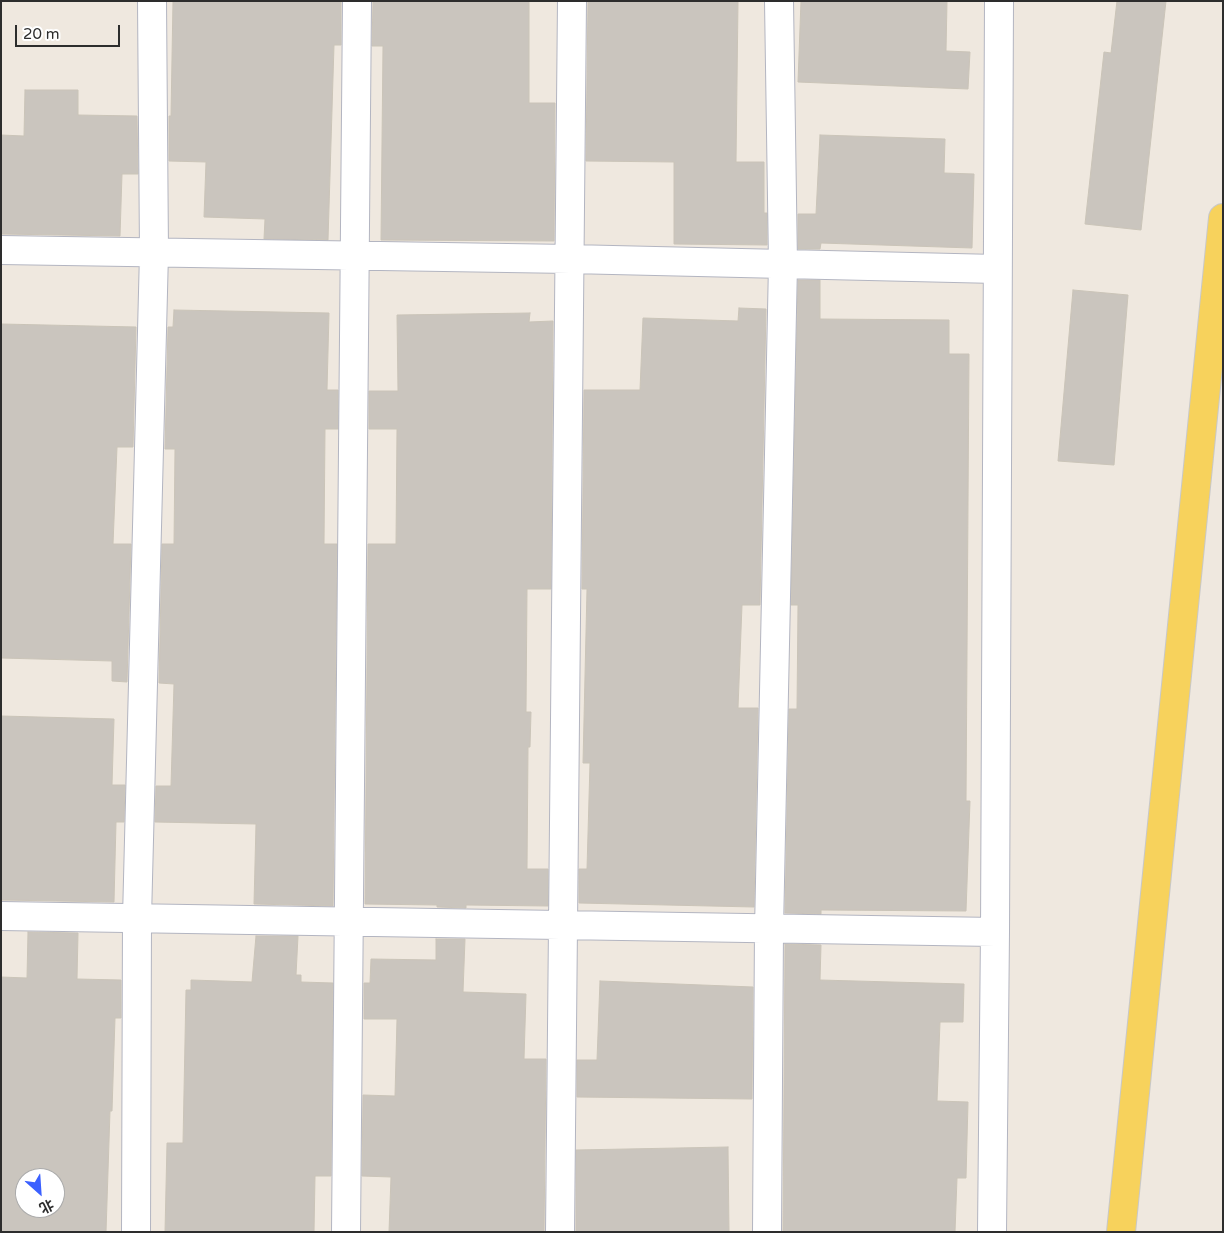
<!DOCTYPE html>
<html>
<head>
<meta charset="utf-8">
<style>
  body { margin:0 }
  #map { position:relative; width:1224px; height:1233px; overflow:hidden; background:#efe8df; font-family:"Varela Round","Noto Sans SC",sans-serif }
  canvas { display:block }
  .frame { position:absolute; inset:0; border:2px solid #2d2d2d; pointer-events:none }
  .north { position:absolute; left:15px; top:1168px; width:50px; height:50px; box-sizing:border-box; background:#fff; border:1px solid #ababab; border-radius:50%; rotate:154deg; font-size:14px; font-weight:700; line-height:20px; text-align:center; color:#2d2d2d }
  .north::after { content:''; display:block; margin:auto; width:18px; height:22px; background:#3b60ff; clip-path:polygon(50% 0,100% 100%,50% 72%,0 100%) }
  .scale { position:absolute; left:15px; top:25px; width:105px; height:22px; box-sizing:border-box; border:2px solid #2d2d2d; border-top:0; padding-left:6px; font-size:15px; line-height:18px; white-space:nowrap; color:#2d2d2d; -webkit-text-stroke:4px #fff; paint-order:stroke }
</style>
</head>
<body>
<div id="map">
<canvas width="1224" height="1233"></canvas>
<div class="frame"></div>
<div class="north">北</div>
<div class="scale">20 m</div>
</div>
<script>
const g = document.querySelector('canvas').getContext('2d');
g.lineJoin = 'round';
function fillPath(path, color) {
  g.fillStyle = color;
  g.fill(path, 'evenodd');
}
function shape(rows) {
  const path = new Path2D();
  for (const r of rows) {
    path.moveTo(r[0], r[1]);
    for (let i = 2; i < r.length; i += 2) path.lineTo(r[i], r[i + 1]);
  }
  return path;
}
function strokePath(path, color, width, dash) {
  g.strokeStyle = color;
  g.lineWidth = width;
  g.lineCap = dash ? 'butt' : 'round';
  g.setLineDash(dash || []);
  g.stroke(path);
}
const building = shape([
  [173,1,341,1,341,45,334,45,328,240,264,239,265,219,204,217,206,162,169,161,169,116,171,116,173,1],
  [373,1,529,1,529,103,555,103,554,241,381,240,383,46,372,46,373,1],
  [588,1,738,1,736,162,764,162,764,213,767,213,767,245,674,244,674,162,586,161,588,1],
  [801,1,947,1,946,51,970,52,968,89,798,82,801,1],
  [1117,1,1166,1,1141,230,1085,224,1104,52,1111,53,1117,1],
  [25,90,78,90,78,115,137,116,138,174,122,174,120,236,1,234,1,135,24,136,25,90],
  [820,135,945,139,944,173,974,174,972,248,821,243,820,249,798,249,798,214,816,214,820,135],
  [798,280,820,280,820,319,949,320,949,354,969,354,966,801,970,801,966,911,821,910,821,914,785,913,789,709,797,709,798,605,791,605,798,280],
  [1073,290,1128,295,1114,465,1058,461,1073,290],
  [739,308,766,309,760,605,742,605,738,708,758,708,754,907,579,903,579,869,587,869,590,763,583,763,587,589,582,589,584,390,640,390,643,318,738,321,739,308],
  [174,310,329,313,327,390,338,390,338,429,325,429,324,544,337,544,333,906,254,904,256,824,155,822,156,786,171,786,174,684,159,683,162,544,174,544,175,449,165,449,168,327,173,327,174,310],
  [530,313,529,322,553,321,551,589,527,589,526,712,531,712,530,747,528,747,527,869,548,869,548,906,466,905,466,908,437,907,437,905,365,904,368,544,396,544,397,429,369,429,369,391,398,391,397,315,530,313],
  [1,324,136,327,133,447,117,447,113,544,131,544,127,682,112,681,112,661,1,658,1,324],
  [1,716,114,719,112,785,125,785,124,822,116,822,114,902,1,900,1,716],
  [28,932,78,933,77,979,121,980,121,1018,115,1018,112,1111,110,1111,106,1232,1,1232,1,977,27,978,28,932],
  [25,1178,55,1178,55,1208,25,1208,25,1178],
  [256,936,298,936,296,975,301,975,301,982,333,983,331,1176,315,1176,314,1232,165,1232,167,1143,183,1143,186,990,191,990,191,980,252,982,256,936],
  [436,939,465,939,463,992,526,994,524,1059,546,1059,544,1232,389,1232,391,1177,362,1176,363,1095,395,1096,397,1019,364,1019,364,983,370,983,371,959,436,960,436,939],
  [785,944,821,945,820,980,964,984,963,1022,940,1022,937,1101,968,1102,966,1178,957,1178,955,1232,783,1232,785,944],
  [600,981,753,987,752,1099,577,1097,577,1060,597,1060,600,981],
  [728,1147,729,1232,576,1232,576,1150,728,1147]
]);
const minor = shape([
  [1,250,570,259,997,269],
  [1,916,995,932],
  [136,1232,137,918,154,253,152,1],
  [346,1232,357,1],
  [560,1232,572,1],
  [767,1232,769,929,783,264,779,1],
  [992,1232,995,932,999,1]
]);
const major = shape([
  [1121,1232,1223,218]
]);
fillPath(building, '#cac5be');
strokePath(building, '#cac4b8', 1);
strokePath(minor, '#b3b5c1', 30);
strokePath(major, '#c8c8c8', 30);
strokePath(minor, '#fff', 28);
strokePath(major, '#f7d25c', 28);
</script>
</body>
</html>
